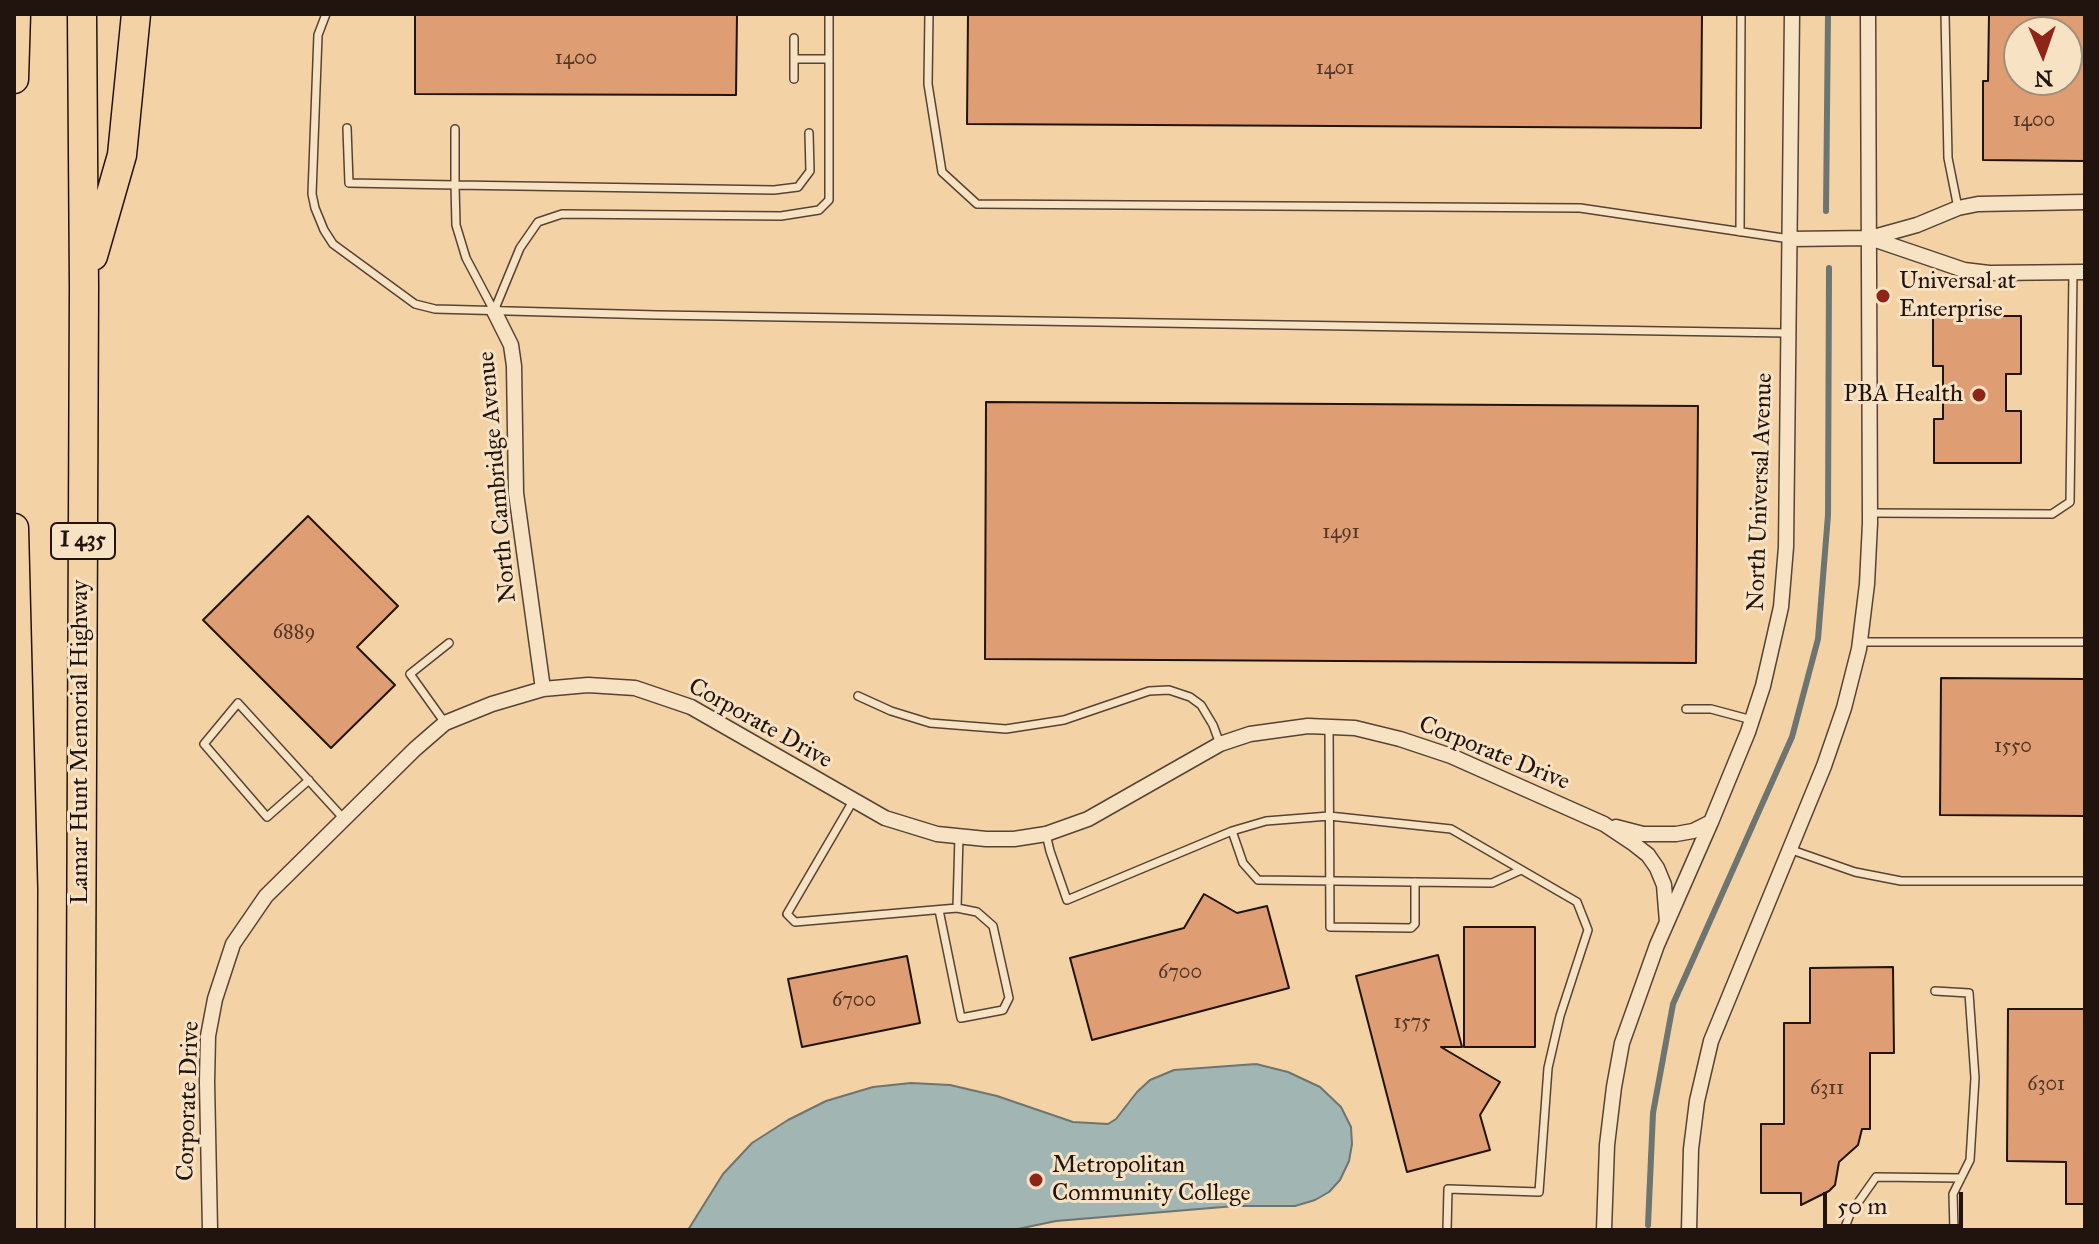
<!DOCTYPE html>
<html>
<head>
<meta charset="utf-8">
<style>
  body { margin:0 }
  #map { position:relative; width:2099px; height:1244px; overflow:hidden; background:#f3d2a5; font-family:"IM FELL Great Primer",serif }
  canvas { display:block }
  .frame { position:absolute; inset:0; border:16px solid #21130d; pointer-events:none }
  .north { position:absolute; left:2003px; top:16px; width:80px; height:80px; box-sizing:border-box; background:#f7e2c4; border:2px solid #a18f7b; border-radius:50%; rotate:178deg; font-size:22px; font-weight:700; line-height:32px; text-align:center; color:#21130d }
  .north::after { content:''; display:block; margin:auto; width:28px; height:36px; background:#8f2418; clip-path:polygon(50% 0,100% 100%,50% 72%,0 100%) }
  .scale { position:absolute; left:1823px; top:1192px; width:140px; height:36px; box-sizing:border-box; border:4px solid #21130d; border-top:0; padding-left:10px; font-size:24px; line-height:28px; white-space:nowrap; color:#21130d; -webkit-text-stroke:6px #f7e2c4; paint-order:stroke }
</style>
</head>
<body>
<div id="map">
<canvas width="2099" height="1244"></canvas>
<div class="frame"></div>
<div class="north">N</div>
<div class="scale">50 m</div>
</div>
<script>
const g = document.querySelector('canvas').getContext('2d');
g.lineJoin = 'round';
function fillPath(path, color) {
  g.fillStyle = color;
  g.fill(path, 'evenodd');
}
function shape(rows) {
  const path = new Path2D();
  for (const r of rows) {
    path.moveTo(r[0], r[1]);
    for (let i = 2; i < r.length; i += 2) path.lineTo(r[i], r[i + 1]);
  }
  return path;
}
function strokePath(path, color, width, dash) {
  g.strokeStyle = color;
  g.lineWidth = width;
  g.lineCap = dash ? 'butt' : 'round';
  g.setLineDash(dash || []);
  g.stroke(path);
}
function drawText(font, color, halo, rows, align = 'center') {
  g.font = font + ' "IM FELL Great Primer",serif';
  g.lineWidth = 6;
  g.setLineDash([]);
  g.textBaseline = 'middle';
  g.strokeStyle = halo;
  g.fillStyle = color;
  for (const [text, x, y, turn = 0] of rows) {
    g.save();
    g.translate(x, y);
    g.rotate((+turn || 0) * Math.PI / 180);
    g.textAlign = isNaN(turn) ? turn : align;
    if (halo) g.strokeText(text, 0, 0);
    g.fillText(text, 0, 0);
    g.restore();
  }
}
const water = shape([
  [1256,1064,1288,1072,1320,1087,1341,1107,1351,1127,1352,1144,1349,1161,1340,1180,1329,1192,1315,1200,1295,1206,1235,1206,1056,1221,1013,1230,688,1230,723,1174,752,1143,788,1120,826,1101,873,1087,911,1083,950,1085,997,1096,1073,1122,1108,1124,1116,1119,1137,1092,1150,1080,1174,1070,1256,1064]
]);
const stream = shape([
  [1826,211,1828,14],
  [1648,1225,1653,1113,1673,1004,1792,737,1818,639,1828,515,1829,268]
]);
const building = shape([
  [415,14,737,14,736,95,415,94,415,14],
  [968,14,1702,14,1701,128,967,124,968,14],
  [1989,14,2085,14,2085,161,1983,160,1983,81,1988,81,1989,14],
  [2019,32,2067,32,2067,80,2019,80,2019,32],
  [1933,316,2021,316,2021,374,2006,374,2006,411,2021,411,2021,463,1934,463,1934,419,1943,419,1943,366,1933,366,1933,316],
  [986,402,1698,406,1696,663,985,659,986,402],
  [308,516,398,606,357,647,395,685,331,748,203,620,308,516],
  [1941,678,2085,679,2085,816,1940,815,1941,678],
  [1204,894,1237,913,1267,906,1289,988,1092,1040,1070,958,1184,928,1204,894],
  [1464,927,1535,927,1535,1047,1464,1047,1464,927],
  [1438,955,1462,1047,1441,1047,1500,1082,1480,1115,1490,1150,1407,1172,1356,976,1438,955],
  [907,956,920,1023,802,1047,788,979,907,956],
  [1893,967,1894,1053,1870,1053,1870,1129,1862,1129,1858,1145,1839,1162,1835,1185,1829,1191,1801,1205,1801,1193,1761,1193,1761,1124,1784,1124,1784,1023,1810,1023,1810,968,1893,967],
  [2008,1009,2085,1009,2085,1204,2066,1204,2066,1162,2007,1161,2008,1009]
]);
const service = shape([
  [326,14,318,35,312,194,315,208,324,230,333,244,415,304,435,309,657,315,1788,333],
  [929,14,928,84,942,172,977,204,1580,208,1790,239],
  [1945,14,1948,158,1958,208],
  [794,38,794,79],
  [794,59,829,59],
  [347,128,349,183,455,185,456,225,466,258,494,311],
  [455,129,455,185,774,190,798,187,810,171,809,133],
  [1740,232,1741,14],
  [494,311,520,248,538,222,562,214,781,216,819,210,829,200,829,14],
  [1870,513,2052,514,2070,502,2073,272],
  [1859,642,2085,642],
  [858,696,891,711,930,723,1006,729,1064,720,1149,691,1169,690,1190,697,1201,705,1213,725,1220,744],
  [1686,709,1711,709,1752,720],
  [445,723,410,674,449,643],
  [1329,726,1330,927,1411,928,1415,924,1415,882],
  [309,780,267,817,204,744,238,703,344,819],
  [853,801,787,914,795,922,957,908,959,836],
  [1232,831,1243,863,1258,880,1492,883,1521,870],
  [1046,834,1050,851,1067,900,1232,831,1266,821,1329,816,1451,829,1577,902,1588,930,1560,1016,1548,1068,1539,1192,1448,1189,1447,1230],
  [1789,849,1855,872,1901,881,2085,881],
  [939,910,961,1018,1003,1010,1009,998,993,926,977,912,957,908],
  [1935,991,1969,993,1975,1078,1970,1160,1953,1194,1954,1230],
  [1844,1230,1850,1214,1876,1177,1961,1178]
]);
const minor = shape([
  [1870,238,1964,270,1989,273,2085,272],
  [1790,239,1870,238,1917,225,1958,208,1978,204,2085,202],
  [494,311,511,345,514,366,516,493,543,689],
  [1616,827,1643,834,1676,834,1693,831,1711,822],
  [210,1230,207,1082,208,1036,215,999,233,944,266,896,415,749,445,723,492,704,543,689,588,685,635,688,691,707,885,818,937,834,986,839,1014,839,1046,834,1088,819,1220,744,1250,734,1308,726,1355,728,1400,739,1451,756,1604,824,1634,844,1648,855,1657,868,1664,885,1667,922],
  [1604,1230,1607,1145,1614,1087,1622,1043,1657,945,1711,822,1748,732,1763,686,1781,607,1786,547,1792,14],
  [1689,1230,1691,1149,1697,1101,1711,1041,1824,766,1844,708,1859,649,1867,584,1870,523,1868,14]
]);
const motorway = shape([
  [14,79,16,14],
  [93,256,122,155,136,14],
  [14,528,23,889,22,1230],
  [80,1230,84,287,82,14]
]);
const markers = [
  [1883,296,8,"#8f2418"],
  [1979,395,8,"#8f2418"],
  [1036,1180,8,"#8f2418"]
];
const numberNames = [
  ["1400",576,59],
  ["1401",1335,69],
  ["1400",2034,121],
  ["1491",1341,533],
  ["6889",294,633],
  ["1550",2013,747],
  ["6700",1180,973],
  ["6700",854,1001],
  ["1575",1412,1023],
  ["6301",2046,1085],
  ["6311",1827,1089]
];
const shields = [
  [83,541,64]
];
const shieldNames = [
  ["I 435",83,541]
];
const poiNames = [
  ["Universal at",1899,282],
  ["Enterprise",1899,310],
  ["PBA Health",1963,395,"right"],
  ["Metropolitan",1052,1166],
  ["Community College",1052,1194]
];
const streetNames = [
  ["North Cambridge Avenue",498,477,-95],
  ["North Universal Avenue",1761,492,-88],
  ["Corporate Drive",760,724,29],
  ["Lamar Hunt Memorial Highway",81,742,-90],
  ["Corporate Drive",1494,754,22],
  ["Corporate Drive",189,1101,-88]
];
fillPath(water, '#a1b5b2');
strokePath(water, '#6e7470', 2);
strokePath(stream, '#6e7470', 6);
fillPath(building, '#de9d72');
strokePath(building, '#21130d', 2);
strokePath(service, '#564333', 10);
strokePath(minor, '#564333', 17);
strokePath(motorway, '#21130d', 31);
strokePath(service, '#f7e2c4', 7);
strokePath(minor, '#f7e2c4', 14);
strokePath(motorway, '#f3d2a5', 28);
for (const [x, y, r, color] of markers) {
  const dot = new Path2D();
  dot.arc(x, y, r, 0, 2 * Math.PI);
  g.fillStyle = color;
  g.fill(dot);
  strokePath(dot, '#f7e2c4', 3);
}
drawText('20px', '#503626', null, numberNames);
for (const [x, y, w] of shields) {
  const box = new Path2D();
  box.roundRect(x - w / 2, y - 18, w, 36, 6);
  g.fillStyle = '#f7e2c4';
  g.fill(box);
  strokePath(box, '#21130d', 2);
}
drawText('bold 22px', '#21130d', null, shieldNames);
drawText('24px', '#21130d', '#f7e2c4', poiNames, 'left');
drawText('24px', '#21130d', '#f7e2c4', streetNames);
</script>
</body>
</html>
